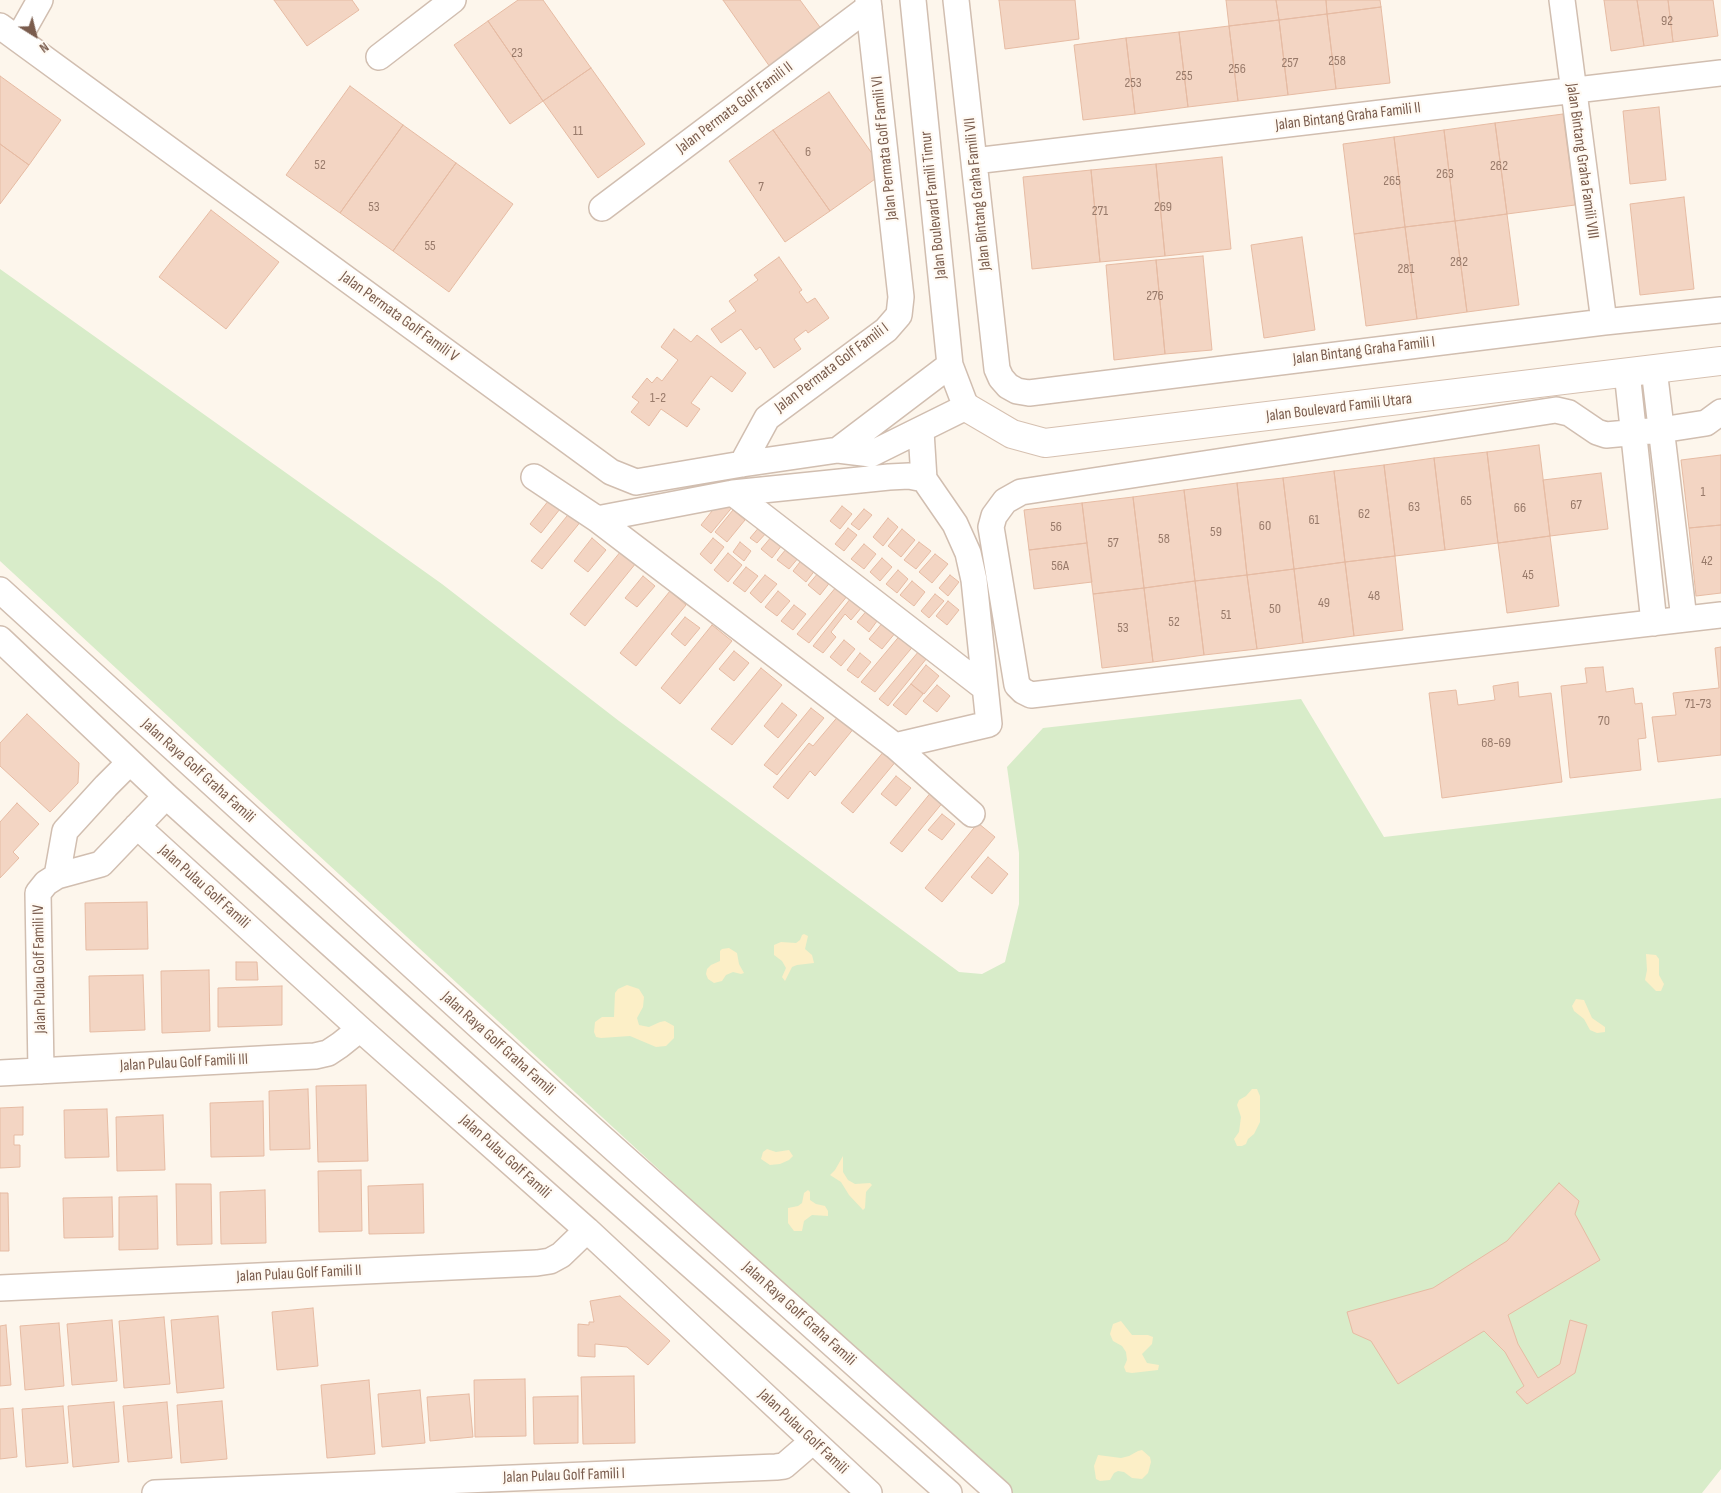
<!DOCTYPE html>
<html>
<head>
<meta charset="utf-8">
<style>
  body { margin:0 }
  #map { position:relative; width:1721px; height:1493px; overflow:hidden; background:#fdf6ec; font-family:"Sofia Sans Condensed",sans-serif }
  canvas { display:block }
  .north { position:absolute; left:10px; top:10px; width:50px; height:50px; -webkit-text-stroke:4px #fffaf3; paint-order:stroke; rotate:144deg; font-size:14px; font-weight:700; line-height:20px; text-align:center; color:#7a5c4d }
  .north::after { content:''; display:block; margin:auto; width:18px; height:22px; background:#7a5c4d; clip-path:polygon(50% 0,100% 100%,50% 72%,0 100%) }
</style>
</head>
<body>
<div id="map">
<canvas width="1721" height="1493"></canvas>
<div class="north">N</div>
</div>
<script>
const g = document.querySelector('canvas').getContext('2d');
g.lineJoin = 'round';
function fillPath(path, color) {
  g.fillStyle = color;
  g.fill(path, 'evenodd');
}
function shape(rows) {
  const path = new Path2D();
  for (const r of rows) {
    path.moveTo(r[0], r[1]);
    for (let i = 2; i < r.length; i += 2) path.lineTo(r[i], r[i + 1]);
  }
  return path;
}
function strokePath(path, color, width, dash) {
  g.strokeStyle = color;
  g.lineWidth = width;
  g.lineCap = dash ? 'butt' : 'round';
  g.setLineDash(dash || []);
  g.stroke(path);
}
function drawText(font, color, halo, rows, align = 'center') {
  g.font = font + ' "Sofia Sans Condensed",sans-serif';
  g.lineWidth = 4.5;
  g.setLineDash([]);
  g.textBaseline = 'middle';
  g.strokeStyle = halo;
  g.fillStyle = color;
  for (const [text, x, y, turn = 0] of rows) {
    g.save();
    g.translate(x, y);
    g.rotate((+turn || 0) * Math.PI / 180);
    g.textAlign = isNaN(turn) ? turn : align;
    if (halo) g.strokeText(text, 0, 0);
    g.fillText(text, 0, 0);
    g.restore();
  }
}
const green = shape([
  [0,269,442,584,619,721,959,972,982,974,1005,962,1019,904,1019,853,1007,767,1043,728,1301,699,1384,837,1721,798,1721,1469,1702,1493,1009,1493,0,561]
]);
const sand = shape([
  [804,934,808,936,805,949,812,955,814,963,797,965,792,967,785,981,782,977,786,968,782,961,774,955,774,945,781,942,796,943,800,940,802,935],
  [729,948,737,953,739,964,744,973,741,974,733,972,726,975,722,981,714,983,708,979,706,974,707,969,711,965,720,961,720,951,722,949],
  [1646,954,1656,955,1659,959,1659,975,1664,984,1661,991,1656,991,1645,980,1647,970],
  [627,985,639,989,644,997,643,1007,637,1018,639,1025,649,1027,660,1022,665,1021,674,1026,674,1038,666,1046,656,1047,630,1036,601,1038,596,1037,594,1032,595,1022,602,1017,614,1017,615,993,618,989],
  [1576,999,1584,1000,1592,1018,1605,1027,1605,1032,1597,1033,1590,1030,1584,1019,1574,1011,1572,1006],
  [1252,1089,1257,1089,1260,1096,1260,1122,1254,1134,1248,1139,1246,1144,1242,1146,1237,1146,1234,1139,1239,1132,1241,1117,1237,1105,1239,1100,1246,1096],
  [767,1149,776,1152,789,1150,793,1156,789,1160,780,1164,770,1165,761,1159,763,1152],
  [843,1156,843,1172,848,1180,855,1184,870,1183,872,1185,866,1192,865,1208,863,1210,849,1195,841,1182,830,1175,835,1170],
  [808,1190,810,1192,810,1200,816,1204,825,1206,828,1211,828,1216,812,1215,804,1221,802,1231,794,1231,788,1223,788,1208,798,1206,802,1203,804,1193],
  [1121,1321,1132,1335,1148,1335,1153,1337,1152,1344,1142,1354,1147,1363,1159,1365,1158,1370,1132,1373,1126,1372,1124,1367,1127,1360,1126,1352,1122,1346,1113,1341,1110,1334,1113,1324],
  [1142,1450,1150,1457,1151,1462,1148,1473,1142,1479,1132,1478,1124,1472,1118,1471,1114,1473,1110,1480,1100,1481,1096,1479,1094,1466,1098,1455,1121,1458,1129,1456,1138,1451]
]);
const building = shape([
  [274,0,352,0,359,10,307,46,274,0],
  [518,0,543,0,591,68,543,101,488,21,518,0],
  [723,0,800,0,822,30,770,67,723,0],
  [999,0,1075,0,1079,39,1005,49,999,0],
  [1226,0,1276,0,1279,20,1229,26,1226,0],
  [1276,0,1326,0,1327,14,1279,20,1276,0],
  [1326,0,1380,0,1381,7,1327,14,1326,0],
  [1604,0,1637,0,1644,46,1611,51,1604,0],
  [1637,0,1668,0,1673,42,1644,46,1637,0],
  [1668,0,1713,0,1718,36,1673,42,1668,0],
  [1381,7,1390,83,1336,89,1327,14,1381,7],
  [1327,14,1336,89,1288,95,1279,20,1327,14],
  [1279,20,1288,95,1238,101,1229,26,1279,20],
  [488,21,543,101,510,124,454,45,488,21],
  [1229,26,1238,101,1188,107,1179,32,1229,26],
  [1179,32,1188,107,1135,114,1126,38,1179,32],
  [1126,38,1135,114,1083,120,1074,45,1126,38],
  [591,68,645,144,598,178,543,101,591,68],
  [0,76,61,120,29,165,0,144,0,76],
  [350,86,403,125,340,213,286,175,350,86],
  [829,92,885,172,830,211,773,130,829,92],
  [1659,107,1666,180,1630,184,1623,111,1659,107],
  [1563,114,1575,205,1507,214,1495,123,1563,114],
  [1495,123,1507,214,1455,221,1444,130,1495,123],
  [403,125,456,163,393,251,340,213,403,125],
  [773,130,830,211,785,242,729,161,773,130],
  [1444,130,1455,221,1405,227,1394,137,1444,130],
  [1394,137,1405,227,1354,234,1343,144,1394,137],
  [0,144,29,165,0,204,0,144],
  [1222,157,1231,249,1165,256,1156,164,1222,157],
  [456,163,513,204,449,292,393,251,456,163],
  [1156,164,1165,256,1100,262,1091,170,1156,164],
  [1091,170,1100,262,1032,269,1023,177,1091,170],
  [1684,197,1694,289,1640,295,1630,204,1684,197],
  [211,210,279,262,226,329,159,277,211,210],
  [1507,214,1519,305,1467,312,1455,221,1507,214],
  [1455,221,1467,312,1417,319,1405,227,1455,221],
  [1405,227,1417,319,1366,326,1354,234,1405,227],
  [1302,237,1315,330,1264,338,1251,245,1302,237],
  [1203,256,1212,350,1165,354,1156,260,1203,256],
  [779,257,802,290,799,292,807,303,815,298,829,318,808,333,806,330,794,339,801,349,774,368,760,347,756,350,741,329,721,343,711,329,736,311,729,301,758,280,754,275,779,257],
  [1156,260,1165,354,1114,360,1106,265,1156,260],
  [674,329,691,342,697,335,746,373,732,392,711,376,691,403,700,409,687,427,661,409,649,426,631,412,639,402,632,397,647,378,652,383,657,377,662,381,678,360,661,347,674,329],
  [1539,445,1550,536,1498,543,1487,452,1539,445],
  [1487,452,1498,543,1445,550,1434,458,1487,452],
  [1721,455,1721,525,1689,528,1681,460,1721,455],
  [1434,458,1445,550,1395,556,1384,465,1434,458],
  [1384,465,1395,556,1345,562,1334,471,1384,465],
  [1334,471,1345,562,1294,569,1283,478,1334,471],
  [1601,473,1608,529,1550,536,1543,480,1601,473],
  [1283,478,1294,569,1247,575,1237,483,1283,478],
  [1237,483,1247,575,1195,581,1184,490,1237,483],
  [1184,490,1195,581,1144,588,1133,497,1184,490],
  [723,497,734,505,711,533,701,525,723,497],
  [1133,497,1144,588,1093,594,1082,503,1133,497],
  [549,500,560,509,541,533,530,524,549,500],
  [1082,503,1087,543,1029,550,1024,510,1082,503],
  [842,506,852,514,840,529,830,521,842,506],
  [864,509,872,515,859,530,851,524,864,509],
  [733,510,745,520,727,542,715,532,733,510],
  [571,511,582,520,542,569,531,561,571,511],
  [888,518,898,527,883,546,873,537,888,518],
  [761,525,768,531,757,543,750,538,761,525],
  [1721,525,1721,593,1696,596,1689,528,1721,525],
  [848,528,857,535,844,551,835,544,848,528],
  [902,529,915,540,901,557,888,546,902,529],
  [772,536,782,545,772,558,761,549,772,536],
  [1550,536,1559,606,1507,613,1498,543,1550,536],
  [592,538,606,550,588,572,574,561,592,538],
  [713,538,724,547,711,564,700,554,713,538],
  [740,542,751,551,744,561,733,552,740,542],
  [919,542,931,551,916,569,904,560,919,542],
  [1087,543,1092,582,1034,589,1029,550,1087,543],
  [864,544,876,554,864,569,851,559,864,544],
  [787,548,799,557,789,569,777,560,787,548],
  [621,551,636,563,585,626,570,614,621,551],
  [728,553,742,565,728,582,714,570,728,553],
  [935,554,948,564,932,583,919,572,935,554],
  [1395,556,1403,630,1354,636,1345,562,1395,556],
  [803,558,816,569,806,582,793,571,803,558],
  [882,558,892,567,880,581,870,572,882,558],
  [1345,562,1354,636,1303,643,1294,569,1345,562],
  [746,567,758,576,745,592,733,583,746,567],
  [1294,569,1303,643,1257,649,1247,575,1294,569],
  [898,570,908,579,897,593,886,584,898,570],
  [819,572,831,581,820,595,808,585,819,572],
  [765,575,777,584,761,603,750,593,765,575],
  [950,575,959,582,948,596,939,588,950,575],
  [1247,575,1257,649,1204,655,1195,581,1247,575],
  [643,576,655,586,637,607,625,598,643,576],
  [912,581,925,592,914,606,900,595,912,581],
  [1195,581,1204,655,1153,662,1144,588,1195,581],
  [837,586,848,595,809,643,797,634,837,586],
  [1144,588,1153,662,1102,668,1093,594,1144,588],
  [670,591,686,605,636,666,620,653,670,591],
  [778,591,790,601,777,616,765,607,778,591],
  [935,594,944,601,929,618,921,611,935,594],
  [851,598,862,607,851,620,845,614,831,632,836,637,823,653,813,646,851,598],
  [948,601,959,610,947,625,936,616,948,601],
  [794,605,806,614,793,630,781,621,794,605],
  [869,608,880,617,869,632,857,622,869,608],
  [685,617,700,628,685,646,671,634,685,617],
  [884,621,896,632,882,649,869,639,884,621],
  [712,625,732,641,680,704,661,688,712,625],
  [902,633,915,644,875,692,861,682,902,633],
  [844,640,855,649,841,666,830,657,844,640],
  [1721,647,1721,755,1658,762,1652,717,1676,715,1673,693,1719,688,1715,648,1721,647],
  [734,651,749,663,734,681,719,669,734,651],
  [919,651,927,658,888,706,879,699,919,651],
  [860,653,871,662,858,678,847,670,860,653],
  [926,665,939,676,924,694,911,684,926,665],
  [1603,667,1606,692,1633,688,1635,704,1642,703,1646,738,1638,739,1641,770,1570,778,1561,686,1587,683,1585,668,1603,667],
  [761,668,782,685,732,745,711,729,761,668],
  [1518,682,1519,697,1551,693,1562,782,1442,798,1429,693,1456,690,1458,705,1495,700,1493,686,1518,682],
  [911,684,923,694,906,715,893,705,911,684],
  [937,685,950,696,937,712,923,701,937,685],
  [782,703,797,715,778,738,764,726,782,703],
  [811,708,824,718,777,775,764,765,811,708],
  [27,714,79,763,78,783,50,812,0,766,0,743,27,714],
  [840,714,855,727,815,776,810,771,788,799,773,787,809,743,813,746,840,714],
  [885,750,897,760,853,813,841,803,885,750],
  [896,776,911,788,896,806,881,794,896,776],
  [932,791,944,801,902,852,890,843,932,791],
  [17,803,39,824,13,852,19,858,0,878,0,822,17,803],
  [942,814,955,824,942,840,928,830,942,814],
  [978,823,995,837,942,902,925,888,978,823],
  [988,857,1008,874,992,894,971,877,988,857],
  [147,902,148,949,86,950,85,903,147,902],
  [236,962,257,962,258,980,236,980,236,962],
  [209,970,210,1031,162,1033,161,971,209,970],
  [143,975,145,1030,90,1032,89,976,143,975],
  [282,986,282,1025,218,1027,218,988,282,986],
  [366,1085,368,1161,318,1162,316,1086,366,1085],
  [308,1089,310,1149,270,1150,269,1091,308,1089],
  [263,1101,264,1156,211,1157,210,1103,263,1101],
  [23,1107,23,1135,14,1135,14,1145,20,1145,20,1167,0,1168,0,1108,23,1107],
  [107,1109,109,1157,65,1158,64,1110,107,1109],
  [163,1115,165,1170,117,1171,116,1117,163,1115],
  [361,1170,362,1231,319,1232,318,1171,361,1170],
  [1559,1183,1579,1201,1575,1214,1600,1260,1508,1315,1518,1344,1538,1378,1560,1364,1570,1320,1587,1325,1575,1373,1527,1404,1516,1392,1524,1386,1505,1352,1484,1331,1398,1384,1371,1341,1353,1333,1347,1312,1433,1288,1507,1241,1559,1183],
  [176,1184,211,1184,212,1244,177,1245,176,1184],
  [423,1184,424,1233,369,1234,368,1186,423,1184],
  [265,1190,266,1243,221,1244,220,1192,265,1190],
  [0,1193,8,1193,9,1251,0,1251,0,1193],
  [157,1196,158,1249,119,1250,119,1197,157,1196],
  [112,1197,113,1237,64,1238,63,1198,112,1197],
  [620,1296,670,1341,648,1365,627,1347,595,1344,595,1357,578,1356,578,1324,589,1325,589,1322,594,1322,590,1301,620,1296],
  [313,1308,318,1366,277,1370,272,1312,313,1308],
  [218,1316,224,1388,177,1393,171,1320,218,1316],
  [164,1317,170,1384,124,1388,119,1321,164,1317],
  [112,1320,117,1381,72,1385,67,1324,112,1320],
  [59,1323,64,1386,25,1390,20,1326,59,1323],
  [6,1325,11,1385,0,1386,0,1326,6,1325],
  [634,1376,635,1443,583,1444,581,1377,634,1376],
  [525,1379,526,1436,475,1437,474,1380,525,1379],
  [369,1380,375,1454,327,1458,321,1385,369,1380],
  [420,1390,425,1443,382,1447,378,1394,420,1390],
  [469,1394,473,1437,430,1441,427,1397,469,1394],
  [578,1396,578,1443,534,1444,533,1397,578,1396],
  [222,1401,227,1459,181,1463,177,1405,222,1401],
  [114,1402,119,1462,73,1467,68,1406,114,1402],
  [167,1402,172,1458,128,1462,123,1406,167,1402],
  [63,1406,68,1463,26,1467,22,1409,63,1406],
  [13,1408,17,1457,0,1459,0,1409,13,1408]
]);
const street = shape([
  [956,0,997,369,1001,378,1008,386,1017,391,1029,393,1604,322,1721,310],
  [1562,0,1604,322],
  [0,26,611,472,636,482,742,464,838,450,871,454,966,407,950,365,913,0],
  [18,39,40,0],
  [379,57,453,0],
  [974,161,1721,73],
  [602,208,869,7],
  [1654,369,1684,619],
  [1627,372,1654,623],
  [1721,412,1706,423,1661,430,1606,435,1597,432,1569,413,1556,410,1021,492,1005,501,994,516,991,527,1017,685,1023,691,1031,695,1721,615],
  [921,431,924,479],
  [838,450,950,365],
  [742,464,767,418,886,330,899,315,901,297,868,0],
  [534,477,597,519,895,746,972,814],
  [733,493,889,477,909,476,924,479,955,524,968,553,974,580,989,724,895,746],
  [597,519,733,493,985,688],
  [0,590,563,1103,999,1493],
  [0,639,166,796,533,1126,949,1493],
  [137,826,360,1029,587,1230,869,1493],
  [57,876,65,831,106,786,130,762],
  [41,1071,38,893,46,883,57,876,101,864,166,796],
  [0,1073,315,1056,328,1053,340,1045,360,1029],
  [0,1288,537,1263,550,1261,561,1255,587,1230],
  [155,1493,776,1467,784,1466,813,1441]
]);
const secondary = shape([
  [966,407,1012,434,1045,443,1721,361]
]);
const numberNames = [
  ["92",1667,21],
  ["23",517,53],
  ["258",1337,61],
  ["257",1290,63],
  ["256",1237,69],
  ["255",1184,76],
  ["253",1133,83],
  ["11",578,131],
  ["6",808,152],
  ["52",320,165],
  ["262",1499,166],
  ["263",1445,174],
  ["265",1392,181],
  ["7",761,187],
  ["53",374,207],
  ["269",1163,207],
  ["271",1100,211],
  ["55",430,246],
  ["282",1459,262],
  ["281",1406,269],
  ["276",1155,296],
  ["1-2",658,398],
  ["1",1703,492],
  ["65",1466,501],
  ["67",1576,505],
  ["63",1414,507],
  ["66",1520,508],
  ["62",1364,514],
  ["61",1314,520],
  ["60",1265,526],
  ["56",1056,527],
  ["59",1216,532],
  ["58",1164,539],
  ["57",1113,543],
  ["42",1707,561],
  ["56A",1060,566],
  ["45",1528,575],
  ["48",1374,596],
  ["49",1324,603],
  ["50",1275,609],
  ["51",1226,615],
  ["52",1174,622],
  ["53",1123,628],
  ["71-73",1698,704],
  ["70",1604,721],
  ["68-69",1496,743]
];
const streetNames = [
  ["Jalan Permata Golf Famili II",735,108,-37],
  ["Jalan Bintang Graha Famili II",1348,117,-7],
  ["Jalan Permata Golf Famili VI",885,148,-96],
  ["Jalan Bintang Graha Famili VIII",1582,161,82],
  ["Jalan Bintang Graha Famili VII",978,194,-96],
  ["Jalan Boulevard Famili Timur",934,205,-96],
  ["Jalan Permata Golf Famili V",399,317,36],
  ["Jalan Bintang Graha Famili I",1364,351,-7],
  ["Jalan Permata Golf Famili I",832,368,-37],
  ["Jalan Boulevard Famili Utara",1339,408,-7],
  ["Jalan Raya Golf Graha Famili",198,771,42],
  ["Jalan Pulau Golf Famili",204,887,42],
  ["Jalan Pulau Golf Famili IV",40,969,-91],
  ["Jalan Raya Golf Graha Famili",498,1044,42],
  ["Jalan Pulau Golf Famili III",184,1063,-3],
  ["Jalan Pulau Golf Famili",505,1157,42],
  ["Jalan Pulau Golf Famili II",299,1274,-3],
  ["Jalan Raya Golf Graha Famili",799,1314,42],
  ["Jalan Pulau Golf Famili",803,1432,43],
  ["Jalan Pulau Golf Famili I",564,1476,-2]
];
fillPath(green, '#d8ecc9');
fillPath(sand, '#fcefc7');
fillPath(building, '#f3d5c3');
strokePath(building, '#e6bba3', 1);
strokePath(street, '#d1beb0', 28);
strokePath(secondary, '#d6c0b0', 30);
strokePath(street, '#fff', 25);
strokePath(secondary, '#fff', 28);
drawText('14px', '#987a6a', null, numberNames);
drawText('16px', '#7a5c4d', '#fffaf3', streetNames);
</script>
</body>
</html>
